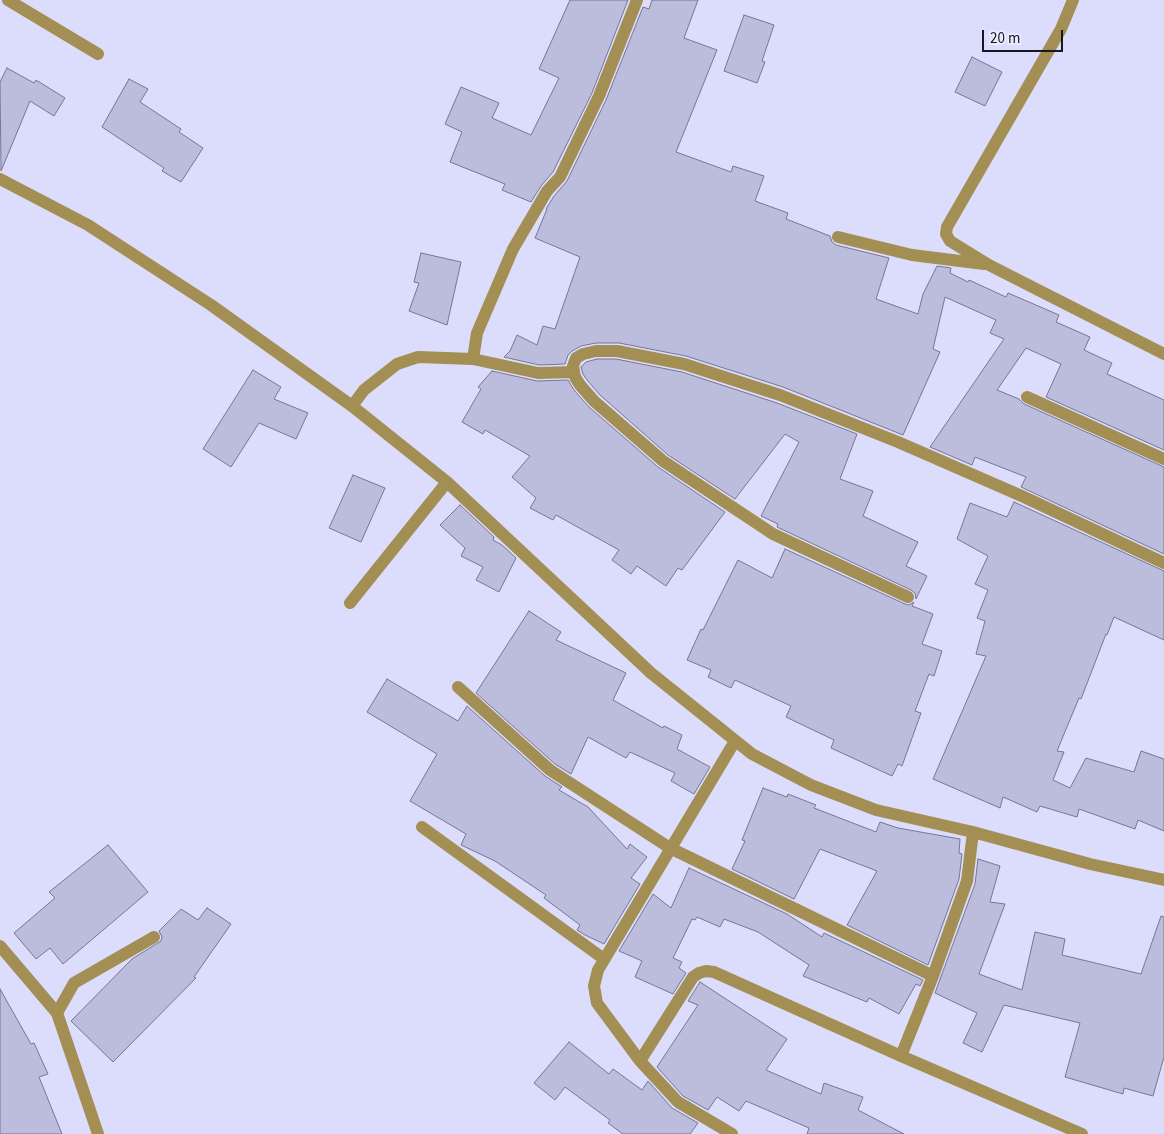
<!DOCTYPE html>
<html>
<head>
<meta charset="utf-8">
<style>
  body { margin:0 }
  #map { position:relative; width:1164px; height:1134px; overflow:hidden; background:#dcddfc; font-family:"Source Sans 3",sans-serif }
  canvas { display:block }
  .scale { position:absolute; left:982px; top:30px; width:81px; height:22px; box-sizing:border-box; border:2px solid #171722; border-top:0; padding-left:6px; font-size:15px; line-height:18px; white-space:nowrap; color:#171722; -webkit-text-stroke:4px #eaebfe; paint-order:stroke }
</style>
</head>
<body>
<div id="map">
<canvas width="1164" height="1134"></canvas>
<div class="scale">20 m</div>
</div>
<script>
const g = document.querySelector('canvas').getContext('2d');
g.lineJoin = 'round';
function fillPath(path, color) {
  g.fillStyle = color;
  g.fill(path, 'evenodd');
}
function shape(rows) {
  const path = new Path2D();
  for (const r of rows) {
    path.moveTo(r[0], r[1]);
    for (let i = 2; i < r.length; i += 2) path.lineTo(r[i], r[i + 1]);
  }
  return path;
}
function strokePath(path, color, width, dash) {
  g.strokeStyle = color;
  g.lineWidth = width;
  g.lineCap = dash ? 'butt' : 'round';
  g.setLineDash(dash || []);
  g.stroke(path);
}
const building = shape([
  [570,0,628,0,592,93,553,172,541,186,531,202,502,190,505,184,450,162,462,132,445,124,461,87,499,103,492,118,531,135,559,78,539,69,570,0],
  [652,0,698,0,684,38,717,50,676,152,731,172,733,166,764,176,755,201,788,213,786,219,830,236,832,242,836,245,889,258,876,299,918,314,923,294,937,266,951,268,950,273,968,282,969,280,1006,297,1008,293,1059,315,1056,322,1090,337,1084,350,1112,363,1107,374,1164,400,1164,450,1046,397,1061,364,1026,348,997,390,1019,399,1024,404,1164,467,1164,554,1021,487,1026,477,975,457,972,465,930,447,1004,339,990,333,996,320,945,297,933,349,940,352,903,435,783,387,686,356,619,343,596,343,581,346,572,351,568,355,565,364,539,365,504,357,510,351,517,335,537,345,543,326,555,329,580,257,535,238,547,209,546,209,554,196,567,181,606,100,643,7,649,9,652,0],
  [744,15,774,25,762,61,765,62,757,83,724,71,744,15],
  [972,57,1002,72,985,106,955,92,972,57],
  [7,68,34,83,36,80,65,98,54,116,30,101,1,171,0,82,7,68],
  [129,79,148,89,140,102,181,129,179,132,203,148,181,182,162,171,164,168,102,127,129,79],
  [421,253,461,262,447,325,409,311,419,283,414,282,421,253],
  [597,359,616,359,682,372,777,403,857,434,840,479,873,491,863,516,918,542,906,566,927,576,916,599,915,593,911,590,777,527,778,524,761,516,799,442,785,434,735,499,668,455,600,395,587,380,583,374,581,367,586,362,597,359],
  [253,370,281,387,274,399,308,413,296,439,259,423,231,467,203,449,253,370],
  [492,371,537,381,568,380,574,390,589,407,658,467,725,512,682,570,678,568,666,586,637,566,631,574,612,560,619,550,556,515,553,520,530,508,536,498,512,477,530,456,485,430,483,434,462,422,481,389,478,387,492,371],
  [353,475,385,488,361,542,329,528,353,475],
  [1014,502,1164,571,1164,640,1114,617,1107,635,1106,634,1081,699,1079,698,1057,751,1064,752,1053,780,1070,788,1086,758,1134,772,1141,751,1164,759,1164,831,1138,820,1135,829,1079,809,1077,817,1040,806,1037,812,1003,797,1000,808,933,779,986,656,976,654,985,621,977,618,988,590,975,584,988,556,957,539,970,503,1007,517,1014,502],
  [460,505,494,537,493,540,502,545,516,558,499,592,476,580,483,567,461,556,465,548,440,525,460,505],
  [785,549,905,604,909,605,914,602,912,606,933,614,922,644,942,651,934,676,929,674,915,711,921,713,902,766,898,764,892,776,831,748,834,740,786,717,791,706,735,680,731,688,708,677,711,670,687,660,701,629,703,630,738,560,772,578,785,549],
  [529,611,561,632,556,640,626,673,613,700,663,728,664,726,682,735,677,749,710,767,694,794,671,781,675,773,630,752,626,758,588,737,571,774,555,764,476,693,529,611],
  [387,679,458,721,467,706,545,776,562,787,559,790,588,807,627,849,630,844,647,857,631,878,640,884,604,944,585,935,577,930,580,925,544,898,546,895,495,861,461,845,466,834,410,801,437,754,367,712,387,679],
  [763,788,787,797,788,794,816,805,814,808,876,832,880,822,898,828,960,839,959,853,962,854,959,879,928,965,847,925,877,871,820,849,794,899,732,869,745,841,742,840,763,788],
  [108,845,148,892,63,964,50,948,36,959,14,933,55,898,49,892,108,845],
  [978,859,1000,866,990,902,1005,904,979,974,1022,990,1035,932,1065,939,1062,955,1141,974,1161,916,1164,917,1164,1057,1153,1096,1124,1088,1123,1094,1065,1077,1080,1023,1004,1005,982,1052,963,1043,977,1013,935,993,975,884,978,859],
  [689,868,787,914,822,937,824,933,923,980,920,986,916,984,899,1014,869,998,867,1002,803,976,809,965,758,932,724,919,720,927,697,917,695,920,692,919,673,958,682,962,679,968,686,973,673,994,635,977,642,961,619,951,653,894,671,908,689,868],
  [207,908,231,924,194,977,196,978,113,1062,71,1021,132,959,161,941,162,937,159,931,181,909,198,920,207,908],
  [700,982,787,1039,766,1070,821,1094,824,1083,863,1097,858,1110,904,1134,807,1134,809,1128,746,1101,739,1111,717,1097,708,1110,683,1096,657,1067,698,1005,688,1001,700,982],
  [0,989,31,1044,34,1043,48,1074,39,1077,62,1134,0,1134,0,989],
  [569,1042,609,1074,613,1069,642,1090,648,1081,672,1108,698,1123,690,1134,623,1134,608,1123,610,1120,565,1087,555,1100,534,1083,569,1042]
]);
const street = shape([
  [8,0,98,54],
  [1073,0,1061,29,947,227,946,234,950,241,989,265,1164,354],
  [0,179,88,225,211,305,352,406,447,482,651,673,752,754,811,785,876,810,973,832,1090,864,1164,880],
  [838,237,912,255,984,264],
  [473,359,477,333,513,249,547,191,560,177,599,96,637,0],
  [1027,397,1164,459],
  [352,406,364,390,397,364,418,357,473,359,538,373,574,372],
  [908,597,773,534,663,461,594,401,580,385,575,377,573,366,576,358,583,354,596,351,617,351,684,364,780,395,898,442,1024,497,1164,563],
  [350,603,447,482],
  [458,687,550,770,670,848,933,976,967,881,973,832],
  [422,827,604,959],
  [0,946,57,1013,98,1134],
  [57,1013,74,983,154,937],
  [901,1056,933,976],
  [640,1061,693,977,699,973,706,971,714,972,901,1056,1082,1134],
  [732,1134,678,1102,640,1061,597,1003,594,986,598,970,735,741]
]);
fillPath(building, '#bcbddc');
strokePath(building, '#757692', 1);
strokePath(street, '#a38e53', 12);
</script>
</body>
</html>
